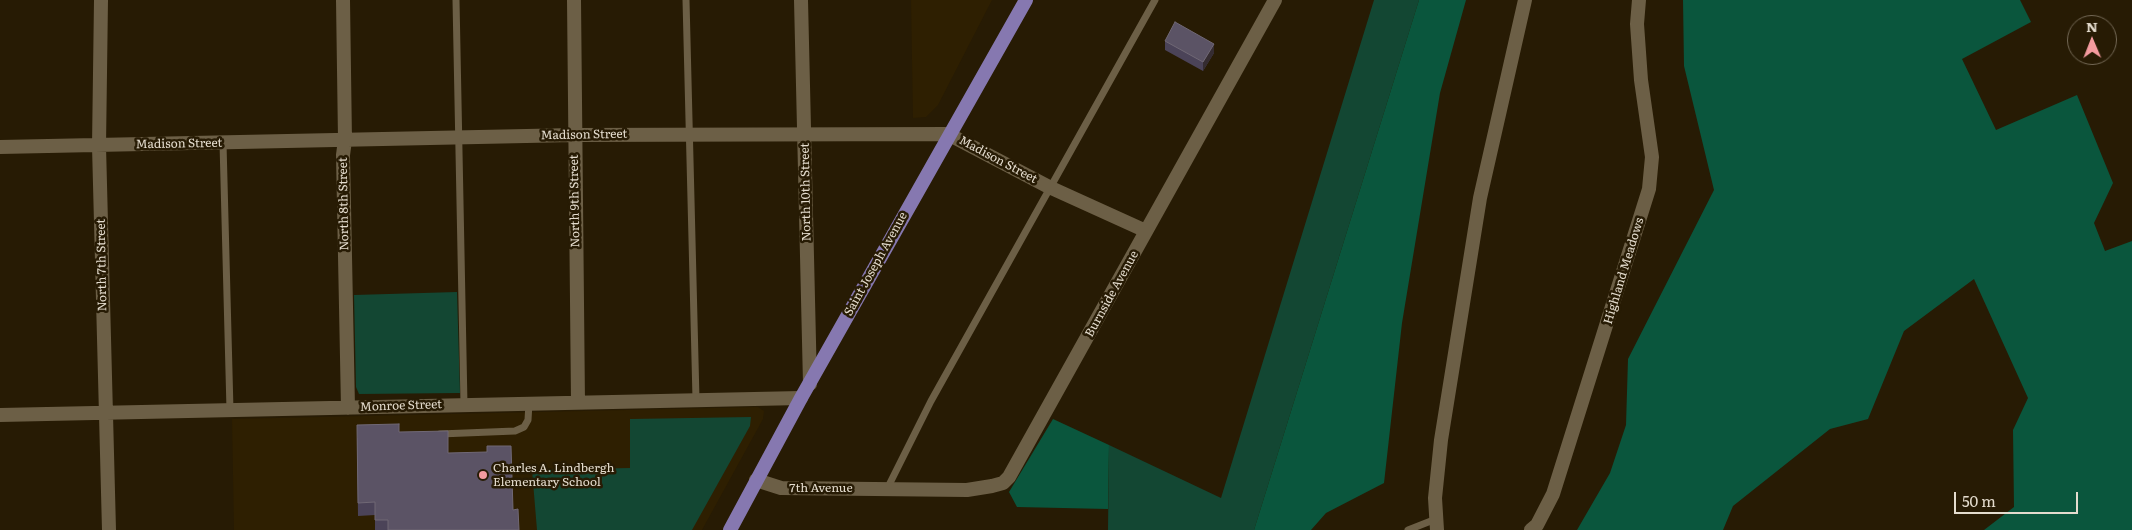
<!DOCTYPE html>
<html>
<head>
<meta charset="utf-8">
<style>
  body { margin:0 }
  #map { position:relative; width:2132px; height:530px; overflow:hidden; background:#271b04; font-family:Literata,serif }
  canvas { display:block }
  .north { position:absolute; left:2067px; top:15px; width:50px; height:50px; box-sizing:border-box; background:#271b04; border:1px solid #736855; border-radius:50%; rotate:359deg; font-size:14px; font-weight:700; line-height:20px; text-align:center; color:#e4dcce }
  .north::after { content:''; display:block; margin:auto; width:18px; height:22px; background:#f49b9f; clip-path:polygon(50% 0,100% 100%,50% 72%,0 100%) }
  .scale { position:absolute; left:1954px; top:492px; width:124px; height:22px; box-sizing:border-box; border:2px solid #e4dcce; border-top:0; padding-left:6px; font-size:15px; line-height:18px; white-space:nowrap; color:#e4dcce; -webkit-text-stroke:4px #271b04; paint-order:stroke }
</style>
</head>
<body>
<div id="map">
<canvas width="2132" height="530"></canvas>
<div class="north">N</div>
<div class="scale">50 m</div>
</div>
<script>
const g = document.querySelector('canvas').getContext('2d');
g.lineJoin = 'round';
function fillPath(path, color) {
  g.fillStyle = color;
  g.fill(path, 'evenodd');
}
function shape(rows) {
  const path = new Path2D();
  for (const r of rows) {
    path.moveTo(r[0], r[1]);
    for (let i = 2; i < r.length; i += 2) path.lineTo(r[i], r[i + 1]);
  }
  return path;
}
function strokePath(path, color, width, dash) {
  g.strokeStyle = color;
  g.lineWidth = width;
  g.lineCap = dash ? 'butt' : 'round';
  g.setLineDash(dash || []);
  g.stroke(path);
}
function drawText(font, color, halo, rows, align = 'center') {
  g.font = font + ' Literata,serif';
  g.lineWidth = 5;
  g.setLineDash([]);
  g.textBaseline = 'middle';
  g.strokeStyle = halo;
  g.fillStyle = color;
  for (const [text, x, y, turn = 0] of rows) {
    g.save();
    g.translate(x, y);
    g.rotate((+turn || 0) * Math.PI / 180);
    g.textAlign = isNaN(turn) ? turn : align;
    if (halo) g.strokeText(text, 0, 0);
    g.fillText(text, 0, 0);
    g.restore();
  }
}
const built = shape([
  [911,0,992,0,938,105,926,117,913,118],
  [758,407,764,411,763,419,702,530,234,530,232,419]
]);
const green = shape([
  [1374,0,1419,0,1254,530,1108,530,1109,445,1221,498],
  [457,292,460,393,359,394,356,387,354,295],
  [751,417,750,426,692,530,537,530,532,470,630,468,630,419]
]);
const forest = shape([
  [1419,0,1466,0,1440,93,1402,323,1384,483,1326,513,1311,530,1254,530],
  [1683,0,2020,0,2031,22,1962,59,1996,130,2077,95,2113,183,2094,223,2105,251,2132,241,2132,530,1984,530,2014,507,2013,430,2028,398,1974,279,1904,331,1868,419,1830,429,1733,506,1723,530,1577,530,1610,473,1626,425,1628,359,1714,190,1684,66],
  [1053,419,1109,445,1108,509,1017,507,1009,492]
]);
const service = shape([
  [456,0,464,404],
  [686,0,696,399],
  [223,143,230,410],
  [440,434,515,431,524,427,528,420,529,403],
  [887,489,931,401,1155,0],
  [1408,530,1436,519]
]);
const minor = shape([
  [101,0,99,146,109,530],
  [343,0,345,140,343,155,348,408],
  [574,0,578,402],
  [801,0,810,384],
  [0,147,574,135,948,134,1049,187,1146,231],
  [0,415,801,398],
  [756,480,781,488,967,490,992,486,1003,483,1009,477,1275,0],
  [1437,530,1435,498,1441,440,1480,198,1525,0],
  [1531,530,1537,525,1553,494,1649,189,1652,157,1641,80,1637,24,1639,0]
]);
const primary = shape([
  [730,530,801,398,1026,0]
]);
const wall = shape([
  [1165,41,1214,53,1203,71,1165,50],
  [399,432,448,453,513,510,519,530,375,530,375,515,358,516,357,438]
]);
const shadedWall = shape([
  [1214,44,1214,53,1203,71,1203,62]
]);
const building = shape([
  [1175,22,1214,44,1203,62,1165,41,1175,22],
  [399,424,399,432,448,431,448,453,487,452,487,446,511,446,513,510,518,509,519,530,388,530,388,520,375,520,375,502,358,503,357,425,399,424]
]);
const markers = [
  [483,475,5,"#f49b9f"]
];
const streetNames = [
  ["Madison Street",584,135,-1],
  ["Madison Street",179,144,-1],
  ["Madison Street",998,160,28],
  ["North 10th Street",806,192,-91],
  ["North 9th Street",575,201,-91],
  ["North 8th Street",344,204,-91],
  ["Saint Joseph Avenue",876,264,-61],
  ["North 7th Street",102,265,-91],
  ["Highland Meadows",1624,271,-73],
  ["Burnside Avenue",1112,294,-61],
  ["Monroe Street",401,406,-2],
  ["7th Avenue",821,488]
];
const poiNames = [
  ["Charles A. Lindbergh",493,468],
  ["Elementary School",493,482]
];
fillPath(built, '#2e1f01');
fillPath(green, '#134733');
fillPath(forest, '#0a563d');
strokePath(service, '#6c5f46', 7);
strokePath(minor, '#6c5f46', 14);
strokePath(primary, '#8678b0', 14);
fillPath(wall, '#4b4358');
fillPath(shadedWall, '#352c31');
fillPath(building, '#5b5365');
strokePath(building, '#706875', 1);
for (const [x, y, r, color] of markers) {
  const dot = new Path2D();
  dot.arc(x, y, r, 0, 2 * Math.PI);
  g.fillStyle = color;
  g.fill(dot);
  strokePath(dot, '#271b04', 2);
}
drawText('12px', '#e4dcce', '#271b04', streetNames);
drawText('12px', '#e4dcce', '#271b04', poiNames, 'left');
</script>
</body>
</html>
